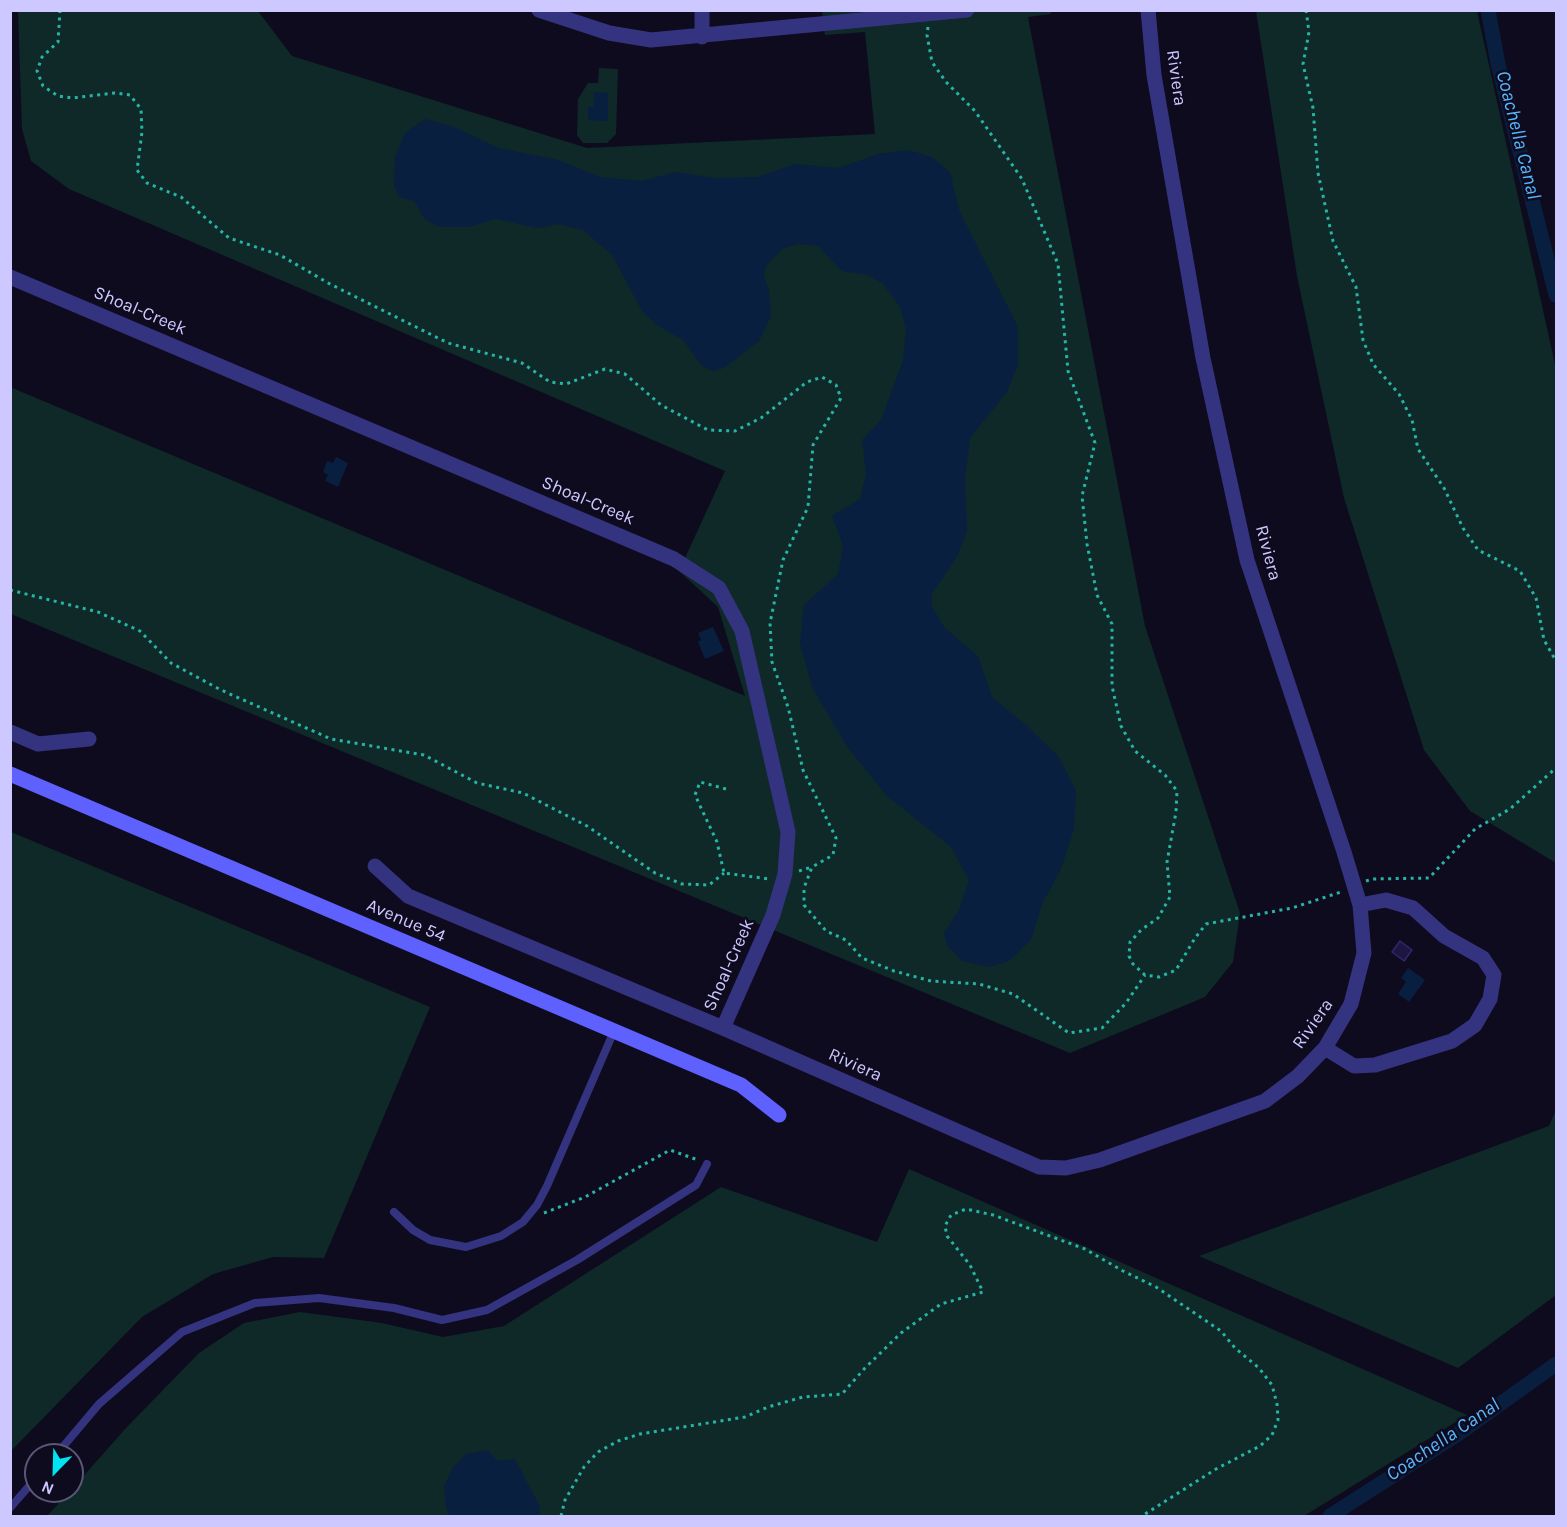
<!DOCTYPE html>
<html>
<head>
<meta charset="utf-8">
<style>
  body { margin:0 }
  #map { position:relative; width:1567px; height:1527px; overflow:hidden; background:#0e0b1e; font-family:Karla,sans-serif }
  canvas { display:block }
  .frame { position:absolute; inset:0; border:12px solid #cdc8ff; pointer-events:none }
  .north { position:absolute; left:24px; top:1443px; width:60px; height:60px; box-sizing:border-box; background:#0e0b1e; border:2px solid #5a5778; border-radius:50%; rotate:203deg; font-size:16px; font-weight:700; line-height:24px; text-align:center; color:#cdc8ff }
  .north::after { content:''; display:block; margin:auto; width:21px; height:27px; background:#00e3f3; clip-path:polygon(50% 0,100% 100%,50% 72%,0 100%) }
</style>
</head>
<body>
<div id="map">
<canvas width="1567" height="1527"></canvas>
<div class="frame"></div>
<div class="north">N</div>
</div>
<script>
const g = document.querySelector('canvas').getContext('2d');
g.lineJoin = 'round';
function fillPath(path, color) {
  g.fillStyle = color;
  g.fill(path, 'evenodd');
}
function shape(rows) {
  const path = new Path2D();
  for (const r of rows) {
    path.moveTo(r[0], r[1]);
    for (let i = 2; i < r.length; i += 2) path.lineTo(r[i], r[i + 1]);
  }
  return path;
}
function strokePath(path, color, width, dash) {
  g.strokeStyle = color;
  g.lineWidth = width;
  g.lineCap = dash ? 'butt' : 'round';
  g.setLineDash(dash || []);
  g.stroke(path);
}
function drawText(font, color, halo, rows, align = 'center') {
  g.font = font + ' Karla,sans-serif';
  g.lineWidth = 5;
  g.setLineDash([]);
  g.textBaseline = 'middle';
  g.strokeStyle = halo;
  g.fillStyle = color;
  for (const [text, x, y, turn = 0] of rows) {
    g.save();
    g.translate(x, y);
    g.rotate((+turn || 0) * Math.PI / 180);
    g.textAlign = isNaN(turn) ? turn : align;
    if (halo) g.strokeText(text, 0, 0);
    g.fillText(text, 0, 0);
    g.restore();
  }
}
const green = shape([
  [18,11,258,11,292,56,587,148,875,134,865,32,825,35,822,11,1051,11,1051,14,1028,17,1145,626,1240,913,1233,962,1205,997,1070,1053,11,614,10,387,745,696,718,607,679,571,725,471,69,189,31,161,22,129],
  [1256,11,1477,11,1556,369,1556,863,1470,811,1424,750,1344,498,1297,276],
  [599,68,618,69,616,134,607,143,583,143,577,135,578,99,588,83,598,83],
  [11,832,430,1007,324,1258,273,1257,213,1274,142,1317,11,1451],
  [1556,1110,1556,1295,1458,1368,1199,1256,1549,1126],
  [909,1169,1467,1415,1304,1516,47,1516,70,1491,72,1491,72,1489,126,1428,199,1353,244,1323,300,1312,382,1323,443,1337,504,1326,721,1187,877,1242]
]);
const water = shape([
  [594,92,608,93,608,121,588,120,588,107,594,107],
  [425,119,452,126,499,148,558,160,600,177,642,181,676,172,714,178,757,177,796,164,839,168,878,154,908,150,932,157,950,172,959,210,1018,327,1018,364,1007,392,970,438,965,480,967,531,957,557,932,594,932,607,945,628,978,656,992,697,1026,725,1059,757,1076,791,1074,829,1061,869,1042,904,1031,940,1009,961,989,967,962,961,947,945,944,933,959,910,969,880,951,847,887,796,848,748,812,687,800,643,804,605,838,574,843,546,832,516,860,499,866,474,862,440,881,420,903,360,906,329,900,307,883,284,868,275,842,271,818,246,798,244,782,249,766,266,764,276,769,291,771,316,759,341,724,368,712,371,701,365,683,340,657,325,642,311,612,255,583,230,557,224,538,228,496,219,468,227,440,227,425,219,414,201,399,197,394,186,395,157,405,133],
  [336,457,348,463,338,487,325,481,328,475,323,472,327,461,333,463],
  [713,627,724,651,705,659,698,642,701,640,698,633],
  [1408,968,1425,980,1409,1002,1398,994,1406,982,1401,978],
  [487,1450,498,1461,515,1459,539,1505,540,1516,450,1516,446,1508,444,1486,453,1467,466,1454]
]);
const canal = shape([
  [1488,10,1498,64,1556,295],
  [1330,1516,1461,1432,1556,1364]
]);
const building = shape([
  [1400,941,1412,950,1404,961,1392,952,1400,941]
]);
const path = shape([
  [60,10,58,42,42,57,37,71,43,86,58,96,72,98,115,93,130,95,141,109,142,132,137,170,147,183,181,197,229,238,280,255,330,284,448,343,522,363,550,382,566,384,605,369,625,374,661,405,708,430,735,431,761,418,807,382,822,377,836,385,841,398,813,445,808,507,783,560,770,623,772,662,788,707,803,770,836,838,833,855,812,867,804,888,804,905,826,931,846,940,862,958,894,971,931,981,979,984,1013,994,1069,1033,1102,1028,1126,1003,1145,975],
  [1306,10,1309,32,1303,64,1313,108,1318,173,1333,241,1356,287,1363,340,1373,364,1399,394,1412,420,1418,449,1444,488,1463,528,1478,550,1520,571,1536,598,1544,640,1556,661],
  [928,27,927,35,932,62,946,82,975,111,1022,179,1058,264,1068,371,1095,443,1082,496,1087,544,1097,595,1112,624,1112,686,1121,726,1135,751,1165,775,1177,791,1176,812,1167,862,1170,897,1158,918,1141,930,1130,942,1129,956,1133,964,1145,975,1159,977,1176,970,1195,938,1206,924,1292,908,1341,892],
  [10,590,98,612,140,631,171,663,221,690,331,739,424,755,477,783,523,793,587,826,655,873,682,884,709,885,724,873],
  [726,789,700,782,695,795,717,842,724,873,769,879],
  [799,871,812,867],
  [1366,881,1372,879,1429,878,1475,829,1510,809,1556,768],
  [544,1213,585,1197,670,1150,698,1160],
  [561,1516,565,1500,584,1467,598,1452,618,1441,640,1434,745,1417,768,1407,803,1397,842,1394,865,1368,901,1333,941,1304,983,1292,970,1265,947,1236,945,1226,951,1215,966,1209,993,1215,1085,1249,1123,1271,1156,1287,1221,1331,1235,1348,1259,1368,1272,1385,1277,1404,1278,1420,1272,1435,1260,1446,1216,1469,1142,1516]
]);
const lane = shape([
  [394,1212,413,1230,430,1240,466,1247,501,1236,523,1222,537,1205,547,1186,614,1031],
  [56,1455,99,1404,182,1332,255,1303,319,1298,394,1308,442,1320,487,1310,577,1260,696,1185,707,1164],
  [10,1508,36,1478]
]);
const street = shape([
  [539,10,609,33,651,40,967,10],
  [702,10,702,37],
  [10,277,674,559,719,588,742,631,788,832,785,874,773,915,723,1028],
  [10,732,38,744,89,739],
  [375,866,408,896,723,1028,1039,1167,1066,1168,1100,1160,1265,1101,1298,1076,1325,1048,1351,1004,1364,953,1360,905,1344,852,1247,560,1203,358,1154,75,1148,10],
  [1325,1048,1354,1066,1375,1065,1452,1041,1475,1025,1490,999,1494,975,1483,958,1444,936,1413,908,1386,900,1360,905]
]);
const secondary = shape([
  [10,774,741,1085,779,1115]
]);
const streetNames = [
  ["Riviera",1176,78,82],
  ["Shoal-Creek",140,311,23],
  ["Shoal-Creek",588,501,23],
  ["Riviera",1268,553,75],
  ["Avenue 54",406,921,23],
  ["Shoal-Creek",729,965,-66],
  ["Riviera",1313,1024,-55],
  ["Riviera",855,1065,24]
];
const waterNames = [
  ["Coachella Canal",1518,135,76],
  ["Coachella Canal",1443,1440,-34]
];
fillPath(green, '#0e2927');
fillPath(water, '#081f40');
strokePath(canal, '#081f40', 15);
fillPath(building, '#1d1640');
strokePath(building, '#33276d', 1.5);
strokePath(path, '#27b4a7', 3, [3, 4.5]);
strokePath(lane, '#343380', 8);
strokePath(street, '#343380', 15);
strokePath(secondary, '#5f61ff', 15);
drawText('18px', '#cdc8ff', '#0e0b1e', streetNames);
drawText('italic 20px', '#56b6ff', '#0e0b1e', waterNames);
</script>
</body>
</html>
